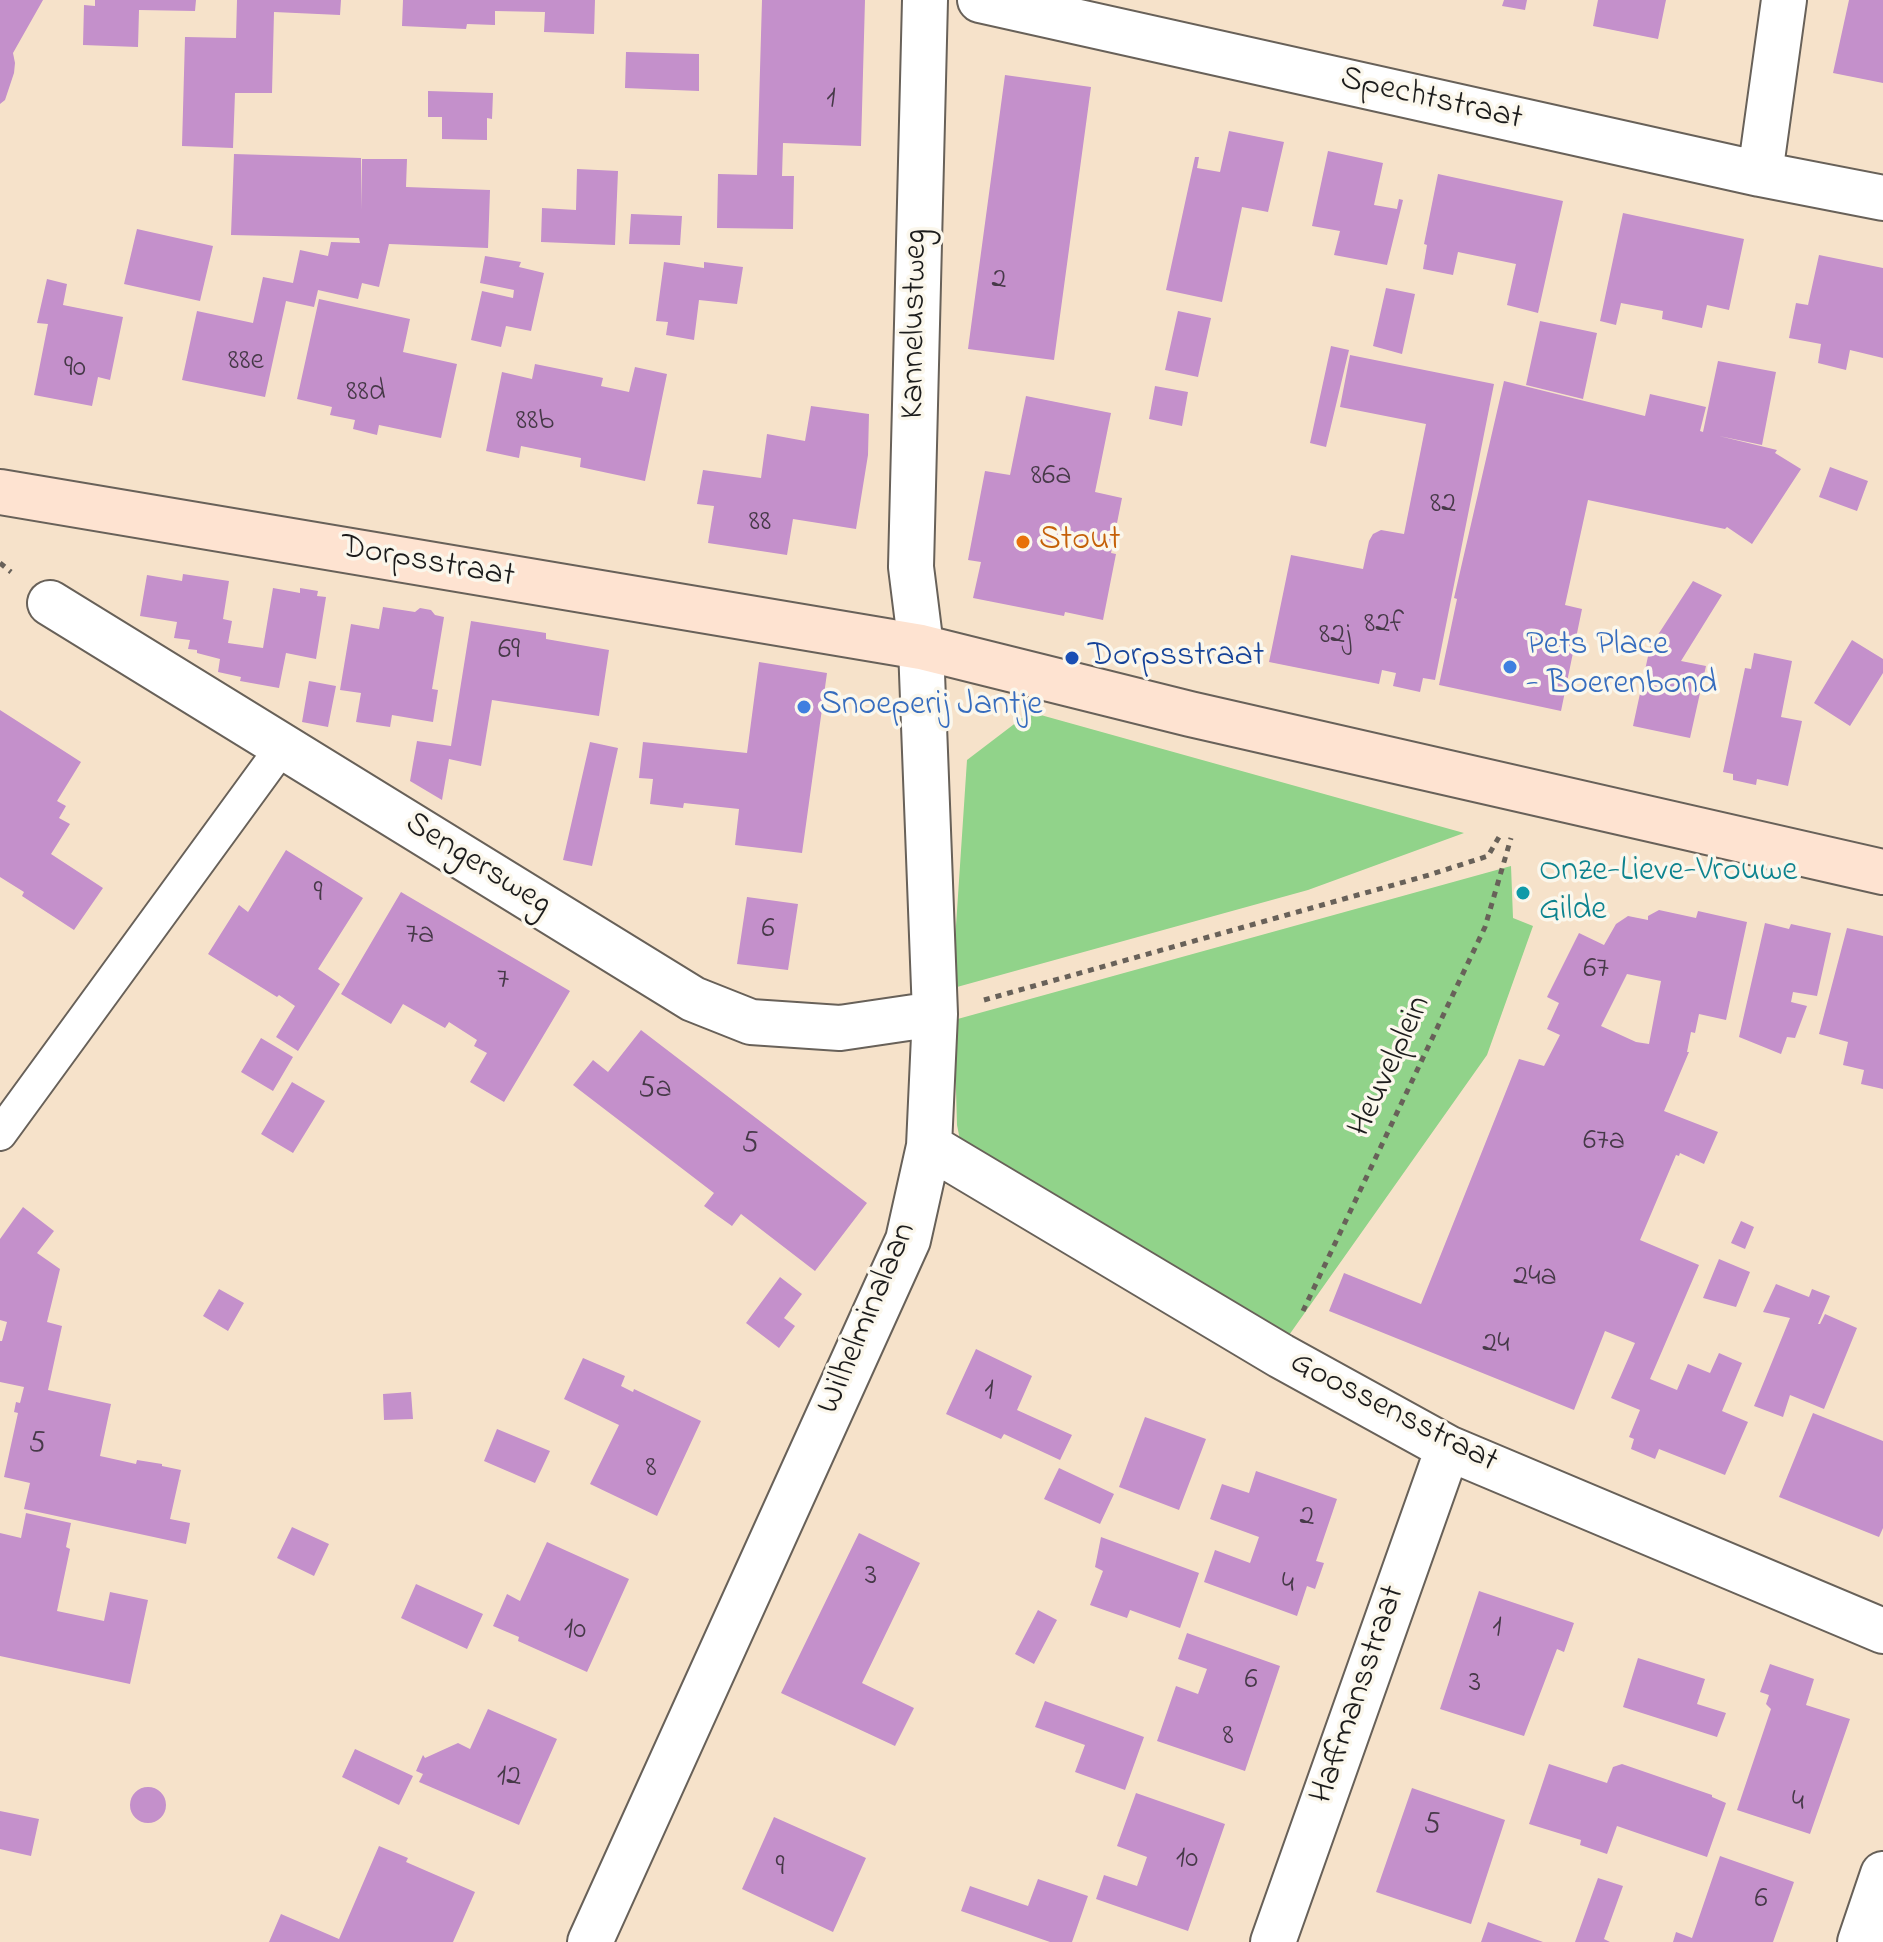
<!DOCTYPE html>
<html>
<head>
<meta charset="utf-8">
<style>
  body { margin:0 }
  canvas { display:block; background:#f6e2ca }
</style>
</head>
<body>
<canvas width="1883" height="1942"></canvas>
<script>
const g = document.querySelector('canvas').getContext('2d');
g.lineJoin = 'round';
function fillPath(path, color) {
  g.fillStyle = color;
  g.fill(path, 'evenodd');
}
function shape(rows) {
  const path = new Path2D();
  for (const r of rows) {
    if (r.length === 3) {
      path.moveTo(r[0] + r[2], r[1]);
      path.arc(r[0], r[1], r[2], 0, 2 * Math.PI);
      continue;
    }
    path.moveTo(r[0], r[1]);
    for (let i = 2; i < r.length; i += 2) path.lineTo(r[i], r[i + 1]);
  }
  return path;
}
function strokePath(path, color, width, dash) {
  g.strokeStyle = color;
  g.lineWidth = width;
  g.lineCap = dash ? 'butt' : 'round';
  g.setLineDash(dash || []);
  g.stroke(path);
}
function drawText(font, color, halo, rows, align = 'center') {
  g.font = font + ' "Indie Flower",sans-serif';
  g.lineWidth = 7;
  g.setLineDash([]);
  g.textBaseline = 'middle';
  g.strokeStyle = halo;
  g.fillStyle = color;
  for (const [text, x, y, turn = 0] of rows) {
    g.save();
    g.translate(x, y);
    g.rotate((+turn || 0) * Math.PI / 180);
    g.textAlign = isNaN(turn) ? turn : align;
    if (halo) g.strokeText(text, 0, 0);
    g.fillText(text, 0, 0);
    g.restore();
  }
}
const green = shape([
  [1030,712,1464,833,1308,890,957,987,953,971,967,760],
  [1511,866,1513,918,1533,926,1487,1055,1282,1345,960,1140,957,1125,954,1020]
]);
const building = shape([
  [0,0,43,0,13,53,15,63,14,73,5,100,0,104],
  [95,0,196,0,195,11,139,10,138,47,83,45,84,5,95,6],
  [237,0,341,0,340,15,274,12,272,93,235,93,233,148,182,146,185,37,236,38],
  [403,0,595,0,594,34,544,32,545,12,495,11,495,25,467,24,466,29,402,26],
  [762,0,865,0,861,146,783,143,782,176,794,176,793,229,717,228,718,174,757,175],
  [1504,0,1527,0,1525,10,1502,6],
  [1598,0,1666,0,1658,39,1593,26],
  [1849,0,1883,0,1883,83,1833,73],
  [626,52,699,54,699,91,625,88],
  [1005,75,1091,87,1054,360,968,349],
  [428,91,493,93,492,119,487,118,487,140,442,139,442,117,428,117],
  [1229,131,1284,142,1268,212,1242,207,1222,302,1166,290,1195,157,1199,157,1197,168,1220,172],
  [1328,151,1383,163,1374,205,1397,209,1399,199,1403,200,1387,265,1334,255,1340,231,1312,226],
  [234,154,361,158,361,210,362,159,407,159,406,187,490,190,488,248,389,244,379,287,362,283,358,299,318,290,314,307,286,301,265,397,182,380,197,311,253,323,263,277,293,283,300,250,328,256,331,242,360,243,359,238,231,235],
  [577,169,618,171,615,245,541,242,542,208,576,210],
  [1438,174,1563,201,1538,313,1507,305,1516,264,1458,252,1453,275,1423,269,1427,245,1424,244],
  [1623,213,1744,239,1729,310,1707,305,1702,328,1662,319,1663,311,1621,303,1616,325,1600,321],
  [631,214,682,216,680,245,629,244],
  [137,229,213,246,200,301,124,284],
  [1819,255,1883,268,1883,358,1850,350,1846,370,1818,363,1821,344,1789,338,1796,303,1808,305],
  [485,256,521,262,519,267,544,273,531,331,506,326,501,347,471,340,482,291,513,298,514,290,480,283],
  [664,262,704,268,704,262,743,267,737,304,699,300,694,340,666,335,668,322,656,321],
  [47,279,67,284,63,305,123,317,110,380,98,377,92,406,34,395,48,324,37,323],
  [1386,288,1415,294,1402,354,1373,346],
  [319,299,410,319,403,352,457,364,441,438,379,425,377,435,353,429,355,420,330,415,332,407,297,399],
  [1178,311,1211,318,1198,377,1165,370],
  [1540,321,1597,333,1583,399,1526,385],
  [1331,346,1349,350,1326,447,1310,443],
  [1350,355,1494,384,1435,680,1423,678,1420,692,1393,686,1396,673,1382,670,1379,684,1269,662,1291,555,1363,569,1369,541,1373,534,1381,530,1404,534,1426,424,1340,407],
  [1718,361,1776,372,1762,445,1719,436,1777,450,1775,453,1801,469,1752,544,1727,527,1725,529,1588,500,1565,605,1582,609,1561,711,1439,685,1457,599,1454,598,1504,381,1645,416,1650,394,1706,407,1700,431,1703,432],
  [535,364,599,377,603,378,601,386,629,392,635,367,667,374,645,481,580,467,581,458,521,446,519,458,486,451,502,372,532,379],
  [1155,386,1188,392,1182,426,1149,419],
  [1026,396,1111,413,1095,492,1122,498,1111,553,1116,554,1103,620,1065,612,1064,616,973,598,981,562,968,560,985,471,1010,475],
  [811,406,869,414,868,455,856,529,793,519,787,555,708,543,714,506,697,504,703,470,761,478,767,434,805,441],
  [1830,467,1868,481,1857,511,1819,497],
  [183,574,229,581,223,619,232,621,228,643,263,648,273,588,300,593,300,588,318,591,317,596,326,597,316,659,286,653,279,688,240,681,241,677,218,672,220,659,197,653,197,650,188,649,190,640,174,638,177,622,140,616,147,575,182,581],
  [1693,581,1722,595,1681,661,1706,666,1690,738,1633,726,1650,647],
  [383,607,415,612,420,608,431,610,435,615,444,617,432,689,438,690,433,722,392,715,390,727,356,722,361,693,340,690,351,624,379,629],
  [471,621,546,633,546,639,609,650,599,716,492,700,481,766,449,759,442,800,410,781,417,741,451,746],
  [1852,640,1883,659,1883,673,1850,726,1814,703],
  [1754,653,1792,661,1781,717,1802,721,1788,786,1757,779,1756,785,1733,780,1733,774,1723,772,1745,668,1751,669],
  [759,662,827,673,802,853,735,845,739,809,684,803,683,808,650,804,653,779,639,778,643,742,747,753],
  [309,681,336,686,328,727,302,722],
  [0,710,81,762,57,801,66,806,59,818,70,824,51,854,103,888,74,930,22,896,24,892,0,877],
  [590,742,618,748,592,866,563,860],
  [286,850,363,898,318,969,340,984,298,1051,276,1037,295,1006,279,995,277,997,208,954,239,905,248,912],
  [401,892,570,991,504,1102,470,1082,487,1053,474,1046,477,1040,449,1022,445,1028,403,1004,391,1024,341,994],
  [747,897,798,904,788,970,737,964],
  [1659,910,1696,918,1698,911,1747,922,1726,1020,1699,1014,1695,1033,1691,1032,1687,1052,1689,1052,1664,1111,1718,1132,1704,1164,1680,1153,1679,1156,1676,1155,1640,1240,1699,1265,1650,1379,1677,1390,1688,1364,1710,1373,1719,1353,1742,1363,1722,1411,1748,1422,1725,1475,1659,1449,1655,1459,1631,1449,1634,1439,1629,1437,1640,1410,1611,1398,1635,1343,1605,1331,1574,1410,1329,1311,1344,1273,1421,1304,1519,1059,1544,1066,1560,1035,1547,1029,1559,1003,1547,997,1579,933,1604,945,1616,924,1628,916,1648,920,1648,916],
  [1627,974,1661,981,1649,1044,1636,1042,1601,1026],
  [1765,923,1789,929,1791,924,1831,933,1817,996,1793,992,1791,1002,1807,1006,1795,1038,1787,1037,1781,1054,1739,1037],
  [1847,928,1883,936,1883,1089,1861,1084,1864,1070,1843,1065,1848,1042,1819,1034],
  [641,1030,867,1203,815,1271,741,1214,732,1226,704,1206,714,1193,573,1085,593,1060,608,1072],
  [261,1038,293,1057,273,1091,241,1072],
  [292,1082,325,1101,293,1153,261,1134],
  [23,1207,54,1231,37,1253,60,1269,47,1322,62,1326,48,1390,111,1404,100,1456,136,1464,137,1460,162,1464,162,1466,181,1470,170,1519,190,1523,186,1544,24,1509,30,1483,4,1477,18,1413,14,1412,16,1402,20,1403,24,1387,0,1382,0,1341,2,1341,7,1322,0,1320,0,1239],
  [1741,1221,1754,1227,1745,1249,1731,1243],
  [1719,1259,1750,1272,1736,1307,1703,1298],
  [780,1277,802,1294,784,1318,795,1326,779,1348,746,1323],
  [1776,1284,1809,1297,1812,1289,1830,1296,1818,1324,1820,1324,1825,1314,1857,1328,1824,1409,1790,1395,1783,1417,1754,1406,1790,1318,1763,1312],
  [219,1289,244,1303,228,1331,203,1316],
  [976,1349,1032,1376,1017,1410,1072,1435,1060,1460,1004,1434,1001,1439,946,1414],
  [583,1358,625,1376,621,1386,633,1392,634,1389,701,1421,657,1516,590,1484,619,1425,564,1399],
  [411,1392,413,1419,384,1420,383,1394],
  [1813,1413,1883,1441,1883,1528,1879,1537,1779,1497],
  [1145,1417,1206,1439,1179,1510,1119,1487],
  [497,1429,550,1451,535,1483,484,1461],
  [1059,1468,1114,1494,1100,1524,1044,1499],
  [1256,1471,1337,1499,1316,1561,1324,1563,1315,1589,1307,1586,1297,1616,1204,1582,1215,1550,1250,1563,1259,1537,1210,1519,1222,1484,1249,1493],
  [26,1513,71,1523,66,1547,70,1549,57,1611,104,1621,110,1592,148,1600,130,1684,0,1656,0,1533,21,1538],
  [292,1527,329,1544,314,1576,277,1558],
  [859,1533,920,1563,862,1683,914,1708,895,1746,781,1693],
  [1101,1537,1199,1573,1180,1628,1130,1610,1127,1618,1090,1605,1103,1571,1095,1567],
  [547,1542,629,1579,587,1672,518,1641,519,1637,493,1626,507,1594,520,1601],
  [416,1584,483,1614,467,1649,401,1618],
  [1479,1591,1574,1623,1564,1652,1557,1649,1524,1736,1440,1709],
  [1038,1610,1057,1620,1034,1664,1015,1654],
  [1187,1633,1280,1666,1245,1771,1157,1741,1176,1686,1198,1694,1207,1669,1178,1659],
  [1638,1658,1705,1679,1697,1704,1726,1713,1717,1737,1623,1707],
  [1770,1664,1814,1679,1806,1705,1850,1719,1810,1834,1737,1810,1771,1709,1766,1704,1769,1695,1760,1692],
  [1045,1701,1144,1737,1125,1790,1075,1772,1085,1745,1035,1727],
  [488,1709,557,1739,519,1825,419,1782,423,1774,416,1771,423,1755,425,1758,458,1743,470,1749],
  [355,1749,413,1776,399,1805,342,1777],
  [1549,1764,1607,1783,1613,1767,1622,1764,1712,1795,1712,1797,1726,1803,1707,1857,1617,1826,1607,1854,1580,1845,1581,1840,1529,1824],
  [148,1805,18],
  [1412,1788,1505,1820,1471,1924,1376,1892],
  [1136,1793,1225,1824,1188,1931,1096,1899,1104,1875,1137,1886,1147,1857,1117,1846],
  [0,1811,39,1819,31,1856,0,1849],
  [774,1817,866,1858,833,1932,742,1889],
  [379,1846,408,1858,406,1862,475,1892,453,1942,269,1942,281,1914,339,1939],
  [1720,1856,1794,1882,1773,1942,1673,1942,1676,1932,1692,1938],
  [1598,1878,1623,1886,1604,1939,1610,1942,1575,1942],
  [1038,1879,1088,1896,1072,1942,1050,1942,961,1911,970,1886,1028,1906],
  [1488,1922,1543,1942,1481,1942]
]);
const path = shape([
  [0,563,11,572],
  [984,1000,1429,875,1488,856,1499,837],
  [1303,1311,1485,927,1511,838]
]);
const lane = shape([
  [0,1134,283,746]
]);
const street = shape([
  [980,0,1760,174,1883,198],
  [1760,174,1784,0],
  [50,603,693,999,751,1022,840,1028,935,1014],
  [929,1146,1281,1356,1448,1448,1883,1631],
  [590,1942,908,1240,929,1146,935,1014,921,647,911,567,925,0],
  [1273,1942,1448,1448],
  [1860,1942,1883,1874]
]);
const secondary = shape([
  [0,492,921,647,1190,714,1883,872]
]);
const markers = [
  [1023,542,8,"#e8710a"],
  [1072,658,8,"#1a4fb4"],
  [1510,667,8,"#3f7fe0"],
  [804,707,8,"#3f7fe0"],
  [1523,893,8,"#0f9aa8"]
];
const numberNames = [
  ["1",831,101],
  ["2",999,282],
  ["88e",246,363],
  ["90",75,370],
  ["88d",366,394],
  ["88b",535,423],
  ["86a",1051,478],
  ["82",1443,506],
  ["88",760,524],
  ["82f",1384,626],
  ["82j",1335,637],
  ["69",509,652],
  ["9",318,895],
  ["6",768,931],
  ["7a",420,937],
  ["67",1596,971],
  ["7",503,982],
  ["5a",655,1091],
  ["67a",1604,1143],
  ["5",750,1146],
  ["24a",1535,1279],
  ["24",1496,1346],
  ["1",989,1393],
  ["5",37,1446],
  ["8",651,1470],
  ["2",1307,1519],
  ["3",871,1578],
  ["4",1288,1586],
  ["1",1497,1630],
  ["10",575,1632],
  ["6",1251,1682],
  ["3",1475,1685],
  ["8",1228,1738],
  ["12",509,1779],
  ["4",1798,1804],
  ["5",1432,1827],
  ["10",1187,1861],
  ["9",780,1869],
  ["6",1761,1901]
];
const streetNames = [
  ["Spechtstraat",1431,101,13],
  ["Kannelustweg",917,324,-89],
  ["Dorpsstraat",427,564,10],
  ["Sengersweg",477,866,32],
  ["Heuvelplein",1392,1067,-65],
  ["Wilhelminalaan",869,1319,-67],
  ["Goossensstraat",1393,1414,27],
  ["Haffmansstraat",1360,1695,-71]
];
const foodNames = [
  ["Stout",1039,542]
];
const shopNames = [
  ["Pets Place",1526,647],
  ["- Boerenbond",1526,686],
  ["Snoeperij Jantje",820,707]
];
const transitNames = [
  ["Dorpsstraat",1088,658]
];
const cultureNames = [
  ["Onze-Lieve-Vrouwe",1539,873],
  ["Gilde",1539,912]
];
fillPath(green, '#91d38a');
fillPath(building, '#c490cb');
strokePath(lane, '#686159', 36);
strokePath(street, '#686159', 48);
strokePath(secondary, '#686159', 48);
strokePath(path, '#686159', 5, [6, 6]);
strokePath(lane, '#fff', 32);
strokePath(street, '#fff', 44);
strokePath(secondary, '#fee3d1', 44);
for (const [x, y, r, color] of markers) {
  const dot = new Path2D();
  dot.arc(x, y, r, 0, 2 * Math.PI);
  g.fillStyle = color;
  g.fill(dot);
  strokePath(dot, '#fbf7ec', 3);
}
drawText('30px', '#463948', null, numberNames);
drawText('34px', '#1c1c1c', '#fbf7ec', streetNames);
drawText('34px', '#c56008', '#fbf7ec', foodNames, 'left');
drawText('34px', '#366cbe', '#fbf7ec', shopNames, 'left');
drawText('34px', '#164399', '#fbf7ec', transitNames, 'left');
drawText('34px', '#0d838f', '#fbf7ec', cultureNames, 'left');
</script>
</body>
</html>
